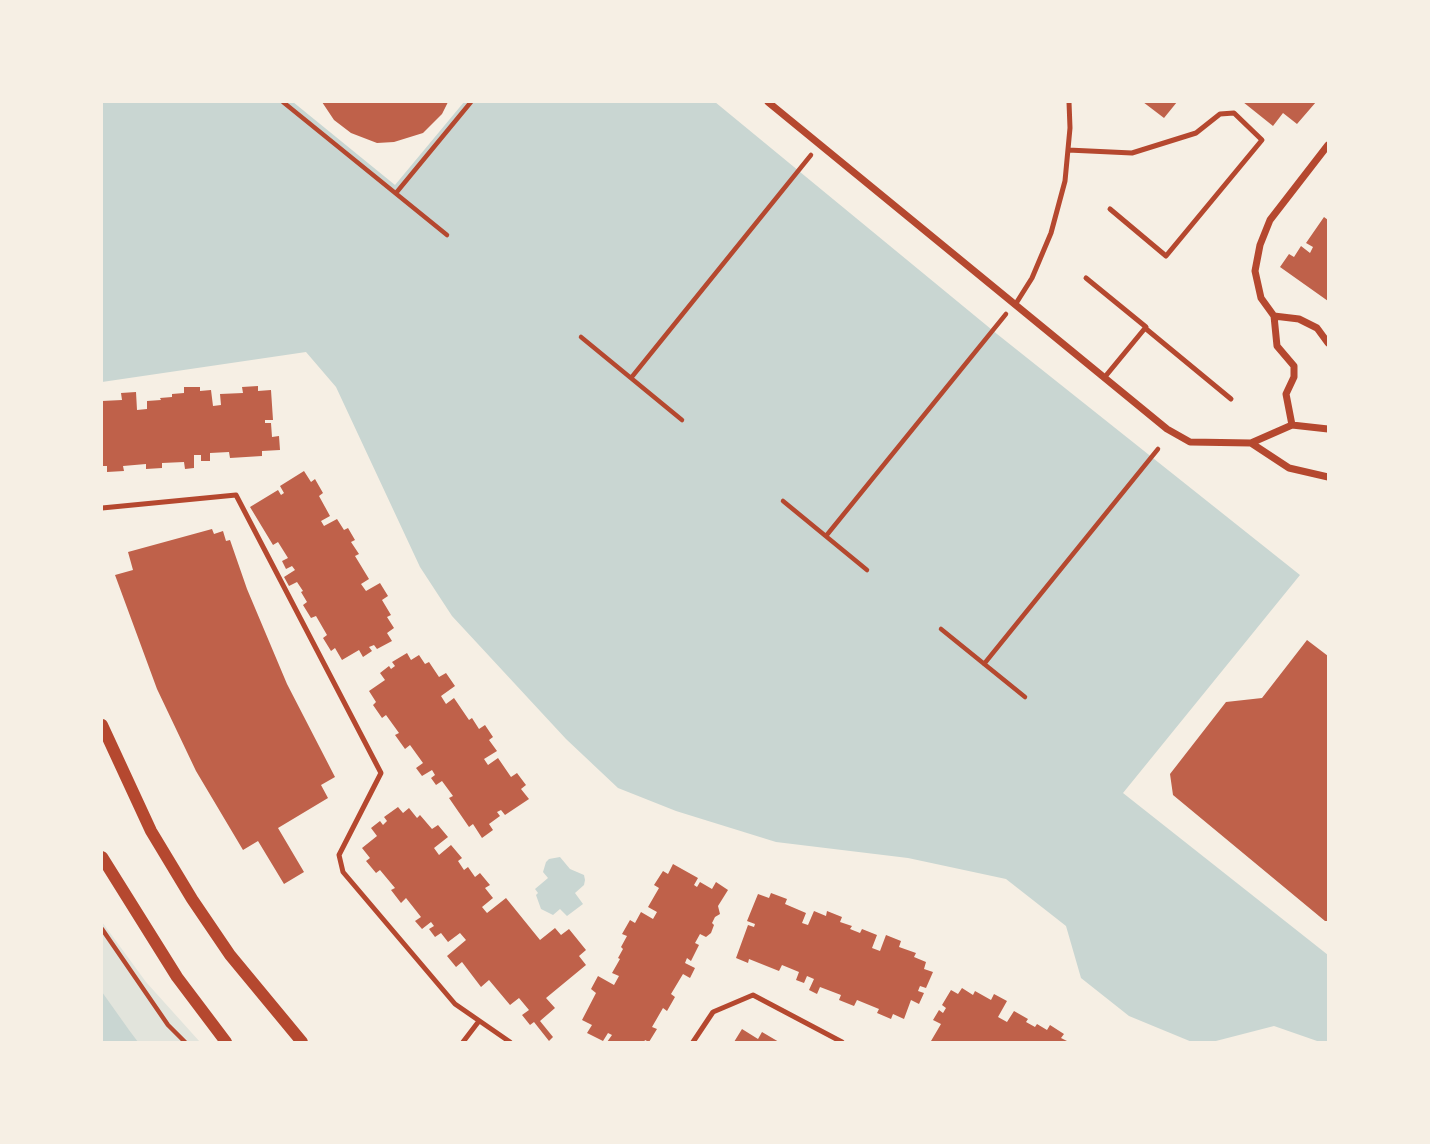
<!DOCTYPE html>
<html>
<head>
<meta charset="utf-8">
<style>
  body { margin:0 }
  #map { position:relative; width:1430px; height:1144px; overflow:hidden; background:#f6efe4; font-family:Poppins,sans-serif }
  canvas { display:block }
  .frame { position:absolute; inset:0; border:103px solid #f6efe4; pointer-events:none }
</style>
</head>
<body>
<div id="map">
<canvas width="1430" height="1144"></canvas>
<div class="frame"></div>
</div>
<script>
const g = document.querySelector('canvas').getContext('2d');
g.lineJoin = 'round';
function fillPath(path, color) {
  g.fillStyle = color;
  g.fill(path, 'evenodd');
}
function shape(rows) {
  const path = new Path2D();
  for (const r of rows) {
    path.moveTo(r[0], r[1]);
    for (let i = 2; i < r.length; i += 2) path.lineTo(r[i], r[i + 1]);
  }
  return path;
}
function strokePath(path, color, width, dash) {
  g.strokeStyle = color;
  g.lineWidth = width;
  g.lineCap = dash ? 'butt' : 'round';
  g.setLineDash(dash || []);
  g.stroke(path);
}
const green = shape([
  [102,922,146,982,200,1042,102,1042]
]);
const water = shape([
  [102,102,293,102,395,185,464,102,715,102,997,334,1300,575,1123,793,1328,955,1328,1042,1320,1042,1274,1026,1212,1042,1192,1042,1129,1016,1081,978,1066,926,1006,879,908,858,776,842,676,811,618,788,566,739,452,616,420,567,336,387,306,352,102,382],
  [560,857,570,869,584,875,585,880,584,885,575,893,583,904,567,916,560,909,553,915,541,909,536,895,538,893,535,889,548,878,543,872,546,862,549,859],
  [102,992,129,1030,138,1042,102,1042]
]);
const building = shape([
  [322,102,448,102,442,114,423,133,394,142,377,143,351,133,334,120],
  [1143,102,1177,102,1164,118],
  [1243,102,1316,102,1297,124,1283,113,1273,126],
  [1324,217,1328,220,1328,301,1280,267,1289,254,1294,257,1301,246,1310,253,1313,247,1306,243],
  [258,386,258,391,271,390,273,420,265,420,265,423,271,423,272,437,279,436,280,450,262,451,262,456,230,458,229,452,210,453,210,461,201,461,201,455,194,455,194,468,185,469,184,462,162,463,162,468,146,469,146,464,123,466,124,471,107,472,107,466,102,466,102,401,122,400,121,393,136,392,137,410,147,409,147,401,161,400,160,398,172,397,172,394,184,393,184,387,200,387,200,391,211,390,213,406,221,405,220,394,243,393,242,387],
  [304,471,311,482,315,479,323,493,319,496,330,516,321,521,324,526,337,519,344,530,348,528,355,540,351,542,359,554,355,556,369,579,361,584,366,591,380,583,388,596,382,600,391,615,387,617,394,628,387,633,392,641,377,649,374,645,369,647,372,651,363,657,359,650,342,660,335,648,331,651,323,638,327,635,316,616,311,618,303,605,307,602,301,592,303,591,297,582,289,586,284,577,295,570,292,566,286,569,282,561,288,558,278,542,273,545,250,507,278,490,281,495,284,493,280,486],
  [212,529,214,534,223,531,226,541,230,540,247,589,287,684,335,777,321,785,328,798,278,828,304,872,284,884,258,841,243,850,196,771,157,689,115,575,133,570,128,552],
  [1307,640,1328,656,1328,921,1325,921,1173,795,1170,774,1226,702,1262,698],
  [407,653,411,660,419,655,425,664,429,662,439,677,446,673,455,686,441,696,446,704,454,698,469,720,472,718,479,729,485,725,493,737,489,740,497,751,484,759,488,765,498,758,511,777,517,773,526,785,521,789,529,799,505,815,501,810,497,812,500,816,489,824,493,830,482,838,473,824,469,827,449,798,453,796,442,781,436,785,431,778,435,775,432,770,422,776,416,768,423,763,410,745,405,749,395,735,399,733,386,715,382,718,373,705,376,702,369,691,385,680,380,673,389,666,391,669,395,666,392,662],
  [398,807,403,813,409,808,417,818,420,815,432,829,438,825,448,837,434,848,439,855,451,845,462,858,458,861,464,870,468,867,475,877,480,873,490,885,485,888,493,898,482,907,487,913,506,898,540,940,555,928,561,935,569,929,586,950,579,956,586,965,546,998,555,1008,540,1021,553,1037,549,1041,534,1022,530,1025,522,1015,529,1010,519,998,510,1005,489,980,481,987,462,962,456,967,447,956,466,940,460,933,448,942,441,933,435,937,429,929,434,926,431,922,422,929,415,921,421,917,406,898,401,903,391,890,395,888,380,870,376,873,366,861,370,858,362,848,377,836,371,828,380,821,383,825,387,821,384,817],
  [673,864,698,878,694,885,697,887,700,882,712,889,716,882,728,890,718,906,720,914,715,917,712,923,714,925,711,933,706,937,700,934,695,943,699,945,691,961,687,958,685,963,695,968,690,978,683,974,671,994,675,997,667,1011,663,1008,652,1027,657,1029,649,1042,645,1040,644,1042,607,1042,612,1035,608,1033,603,1041,587,1033,592,1025,582,1020,596,993,591,989,598,976,614,985,619,976,612,973,620,959,618,958,623,949,621,947,627,936,622,934,630,920,635,923,641,912,653,919,657,912,648,907,659,888,654,885,663,871,668,874],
  [771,893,787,899,785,904,806,913,802,923,808,925,814,911,826,916,827,911,842,917,840,922,852,926,850,929,860,933,862,929,877,935,872,948,880,951,886,935,901,941,899,947,916,953,914,957,926,962,924,969,933,972,926,988,920,986,918,991,924,993,919,1004,911,1000,904,1019,893,1014,891,1019,877,1013,879,1009,857,1000,854,1006,839,1000,841,995,820,987,817,994,809,990,814,979,807,976,804,983,796,980,799,972,782,965,779,971,749,959,748,963,736,958,748,925,754,927,755,924,747,921,758,894,769,898],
  [962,988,973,995,975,991,991,1000,994,994,1007,1001,998,1017,1007,1022,1014,1011,1028,1019,1026,1022,1035,1027,1037,1024,1047,1030,1050,1025,1064,1034,1061,1038,1069,1042,934,1042,931,1041,941,1024,933,1020,939,1010,943,1013,946,1008,942,1005,951,990,958,994],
  [742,1029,758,1039,762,1032,779,1042,734,1042]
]);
const path = shape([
  [283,102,447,235],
  [396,193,471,102],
  [581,337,682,420],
  [631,378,811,155],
  [783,501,867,570],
  [826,536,1006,314],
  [941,629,1025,697],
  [984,664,1158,449],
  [102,929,168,1025,185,1042]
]);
const service = shape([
  [1068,150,1132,153,1196,133,1220,114,1234,113,1262,140,1166,256,1110,209],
  [1086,278,1146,327,1104,378],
  [1015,305,1032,278,1051,233,1065,181,1070,128,1069,102],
  [1145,328,1231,399],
  [102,508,236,495,381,773,339,855,343,872,455,1004,510,1042],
  [463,1042,479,1021],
  [693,1042,713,1012,753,995,842,1042]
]);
const minor = shape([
  [768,102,1167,429,1190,442,1251,443,1292,425,1328,429],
  [1328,145,1270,220,1260,245,1255,271,1261,298,1274,316,1299,319,1317,328,1328,343],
  [1274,316,1277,346,1294,366,1294,377,1286,394,1292,425],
  [1251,443,1289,468,1328,477]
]);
const tertiary = shape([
  [102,725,151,831,192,899,230,955,302,1042],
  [102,857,177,977,226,1042]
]);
fillPath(green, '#e2e4dc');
fillPath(water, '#c9d6d2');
fillPath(building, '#bf614a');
strokePath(path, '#b5482f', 4.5);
strokePath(service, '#b5482f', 5);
strokePath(minor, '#b5482f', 7);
strokePath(tertiary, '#b5482f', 12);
</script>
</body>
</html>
